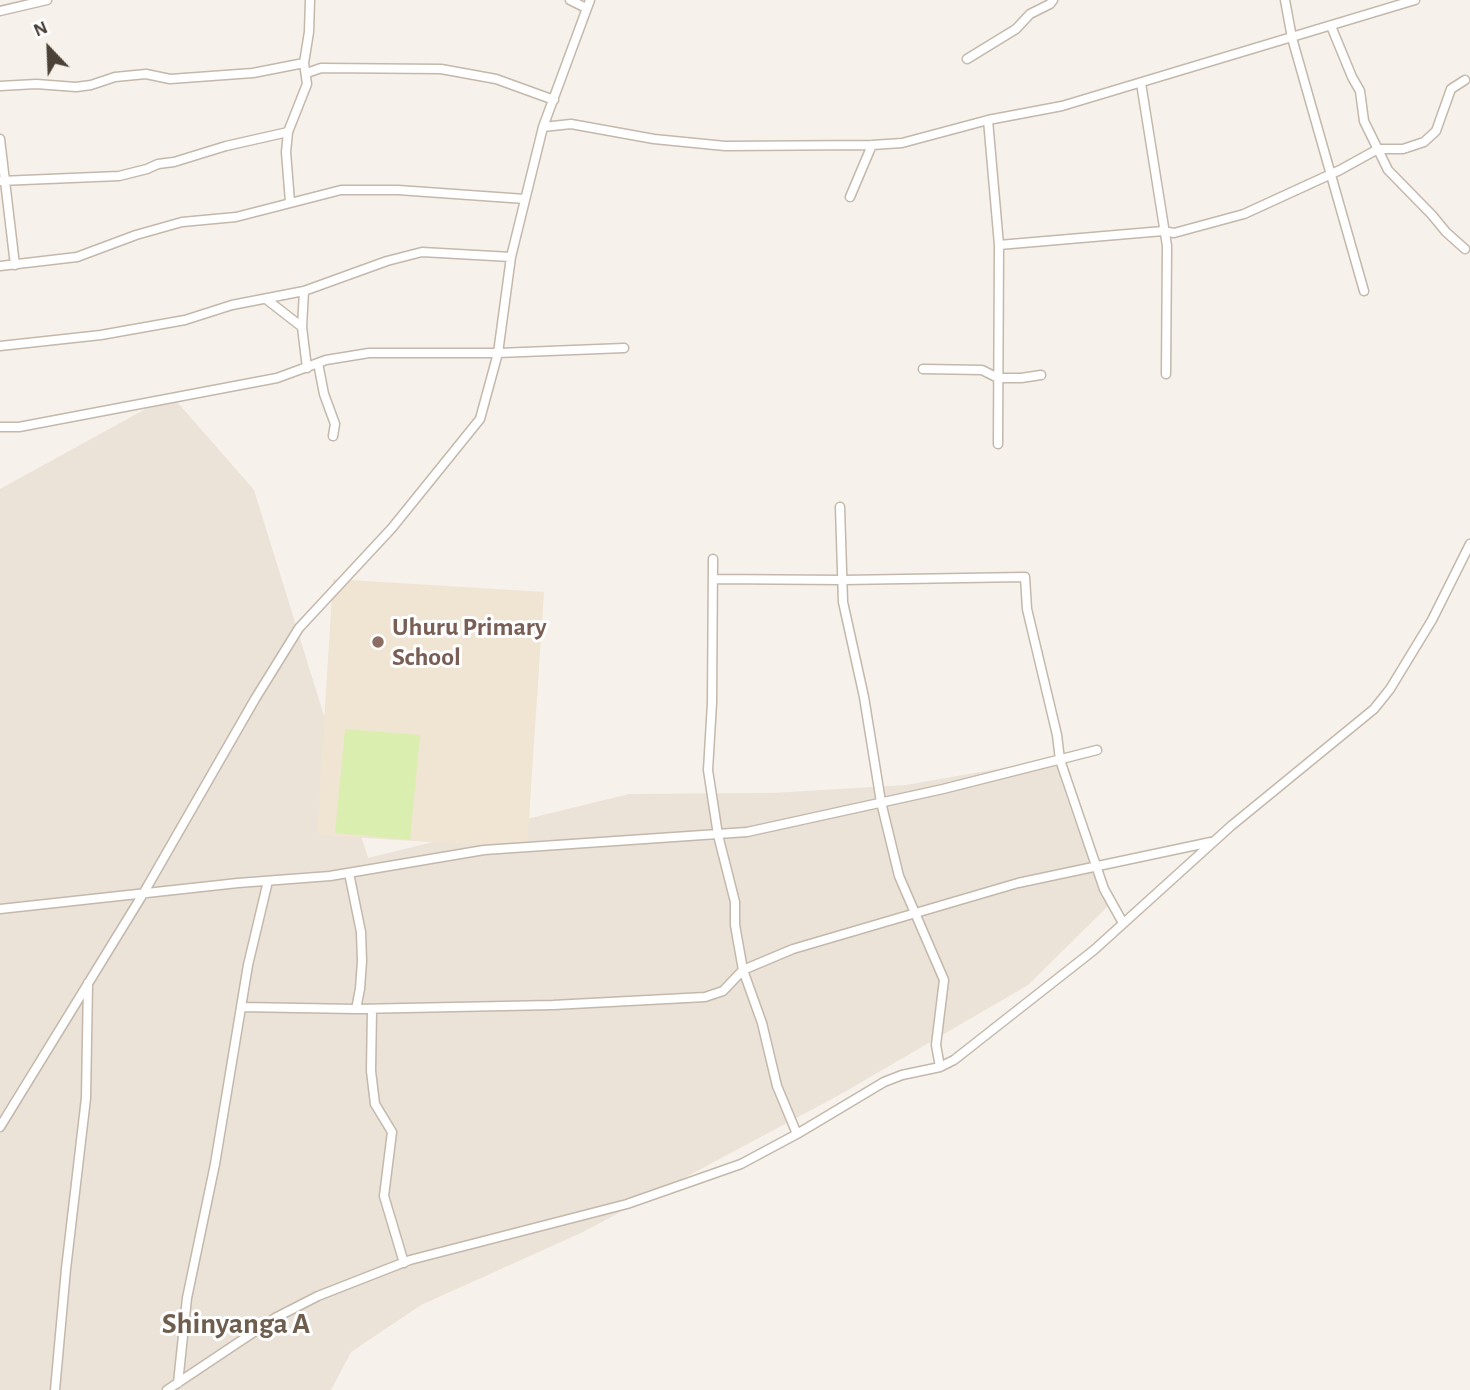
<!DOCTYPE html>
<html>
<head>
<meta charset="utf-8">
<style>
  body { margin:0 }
  #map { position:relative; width:1470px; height:1390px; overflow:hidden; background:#f6f1ea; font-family:"Alegreya Sans",sans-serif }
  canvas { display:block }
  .north { position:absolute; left:14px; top:14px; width:70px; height:70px; -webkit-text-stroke:5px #fff; paint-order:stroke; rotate:337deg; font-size:19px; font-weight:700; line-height:28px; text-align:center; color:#4b4137 }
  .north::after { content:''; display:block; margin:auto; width:24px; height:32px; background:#4b4137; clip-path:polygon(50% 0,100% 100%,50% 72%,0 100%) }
</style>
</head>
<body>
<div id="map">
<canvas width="1470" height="1390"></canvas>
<div class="north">N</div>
</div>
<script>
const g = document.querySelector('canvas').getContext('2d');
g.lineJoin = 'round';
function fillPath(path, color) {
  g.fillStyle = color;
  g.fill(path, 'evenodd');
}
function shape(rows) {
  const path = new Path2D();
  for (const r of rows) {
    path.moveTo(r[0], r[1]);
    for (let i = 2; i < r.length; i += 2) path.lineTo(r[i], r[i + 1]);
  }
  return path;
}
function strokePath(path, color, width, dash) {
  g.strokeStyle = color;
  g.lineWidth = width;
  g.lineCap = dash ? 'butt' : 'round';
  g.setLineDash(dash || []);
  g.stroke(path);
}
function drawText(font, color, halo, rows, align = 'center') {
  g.font = font + ' "Alegreya Sans",sans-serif';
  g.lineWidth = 6;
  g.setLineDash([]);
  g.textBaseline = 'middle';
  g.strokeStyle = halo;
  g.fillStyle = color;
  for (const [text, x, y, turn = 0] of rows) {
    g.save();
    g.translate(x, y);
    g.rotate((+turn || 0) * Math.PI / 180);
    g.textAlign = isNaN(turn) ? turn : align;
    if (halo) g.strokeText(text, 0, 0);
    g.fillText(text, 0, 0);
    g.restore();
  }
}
const residential = shape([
  [171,395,254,490,368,858,629,794,773,793,906,785,1054,759,1073,816,1110,904,1028,985,841,1094,583,1232,421,1305,351,1352,331,1390,0,1390,0,489]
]);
const education = shape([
  [333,579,544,592,527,848,317,835]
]);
const green = shape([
  [345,729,420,735,410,840,335,833]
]);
const street = shape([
  [570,0,586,8],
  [1285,0,1292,38,1364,291],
  [0,11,47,0],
  [1331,26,1352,77,1360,91,1364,121,1388,170,1432,215,1446,232,1465,249],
  [967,59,1016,29,1030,14,1050,4,1053,0],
  [307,73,321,68,441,69,496,79,554,100],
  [1141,83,1167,246,1166,374],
  [0,86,36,84,76,87,91,85,115,77,146,74,170,79,253,73,304,63],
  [988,120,999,245,998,444],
  [543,127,571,124,654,139,725,146,872,145,902,143,988,120,1062,106,1415,0],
  [0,139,15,265],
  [0,181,119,176,147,169,158,164,174,162,226,146,288,132],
  [850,197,872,145],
  [290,202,286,152,288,132,307,84,304,63,309,32,310,0],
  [999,245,1163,231,1174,233,1244,214,1340,170,1378,149,1403,149,1424,142,1436,131,1451,89,1465,80],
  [0,266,77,257,136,235,182,222,236,217,341,190,398,190,525,199],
  [304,291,302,327,307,368],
  [266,299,302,327],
  [0,346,101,335,185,320,232,305,304,291,387,261,422,252,511,257],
  [318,363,324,394,335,424,333,436],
  [923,369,982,370,998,378,1021,378,1041,375],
  [0,427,19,427,277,378,326,360,369,353,498,353,624,348],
  [840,507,843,602,864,697,881,802,899,876,944,980,936,1045,940,1067],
  [713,559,712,703,708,770,718,835,735,902,735,925,743,970,762,1023,777,1086,797,1134],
  [713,579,843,580,1025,577,1027,609,1057,735,1060,760,1104,889,1123,923],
  [349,873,361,932,362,961,360,989,356,1009],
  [0,909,238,883,330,876,484,850,747,832,943,789,1097,750],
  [241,1007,356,1009,553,1005,705,997,723,991,743,970,793,949,1018,883,1211,842],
  [372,1009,371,1071,375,1104,392,1132,384,1196,404,1263],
  [0,1127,143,894,255,699,299,628,392,528,480,419,498,353,511,257,543,127,590,0],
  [178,1383,187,1298,215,1164,248,965,268,881],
  [55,1390,66,1269,86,1098,88,983],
  [167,1390,275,1318,318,1296,410,1260,627,1204,741,1164,797,1134,884,1082,902,1075,940,1067,954,1060,1094,950,1231,826,1374,709,1390,689,1432,620,1470,544]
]);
const markers = [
  [378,642,7,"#8d6e63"]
];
const educationNames = [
  ["Uhuru Primary",392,627],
  ["School",392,657]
];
const quarterNames = [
  ["Shinyanga A",236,1324]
];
fillPath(residential, '#ebe2d8');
fillPath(education, '#f0e4d3');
fillPath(green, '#daeeb0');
strokePath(street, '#c3b8ab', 11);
strokePath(street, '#fff', 8);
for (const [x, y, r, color] of markers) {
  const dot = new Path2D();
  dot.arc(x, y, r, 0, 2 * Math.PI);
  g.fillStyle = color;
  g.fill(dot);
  strokePath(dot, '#fff', 2.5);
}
drawText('bold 26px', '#785e54', '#fff', educationNames, 'left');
drawText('bold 30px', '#6f5d4d', '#fff', quarterNames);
</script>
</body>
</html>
